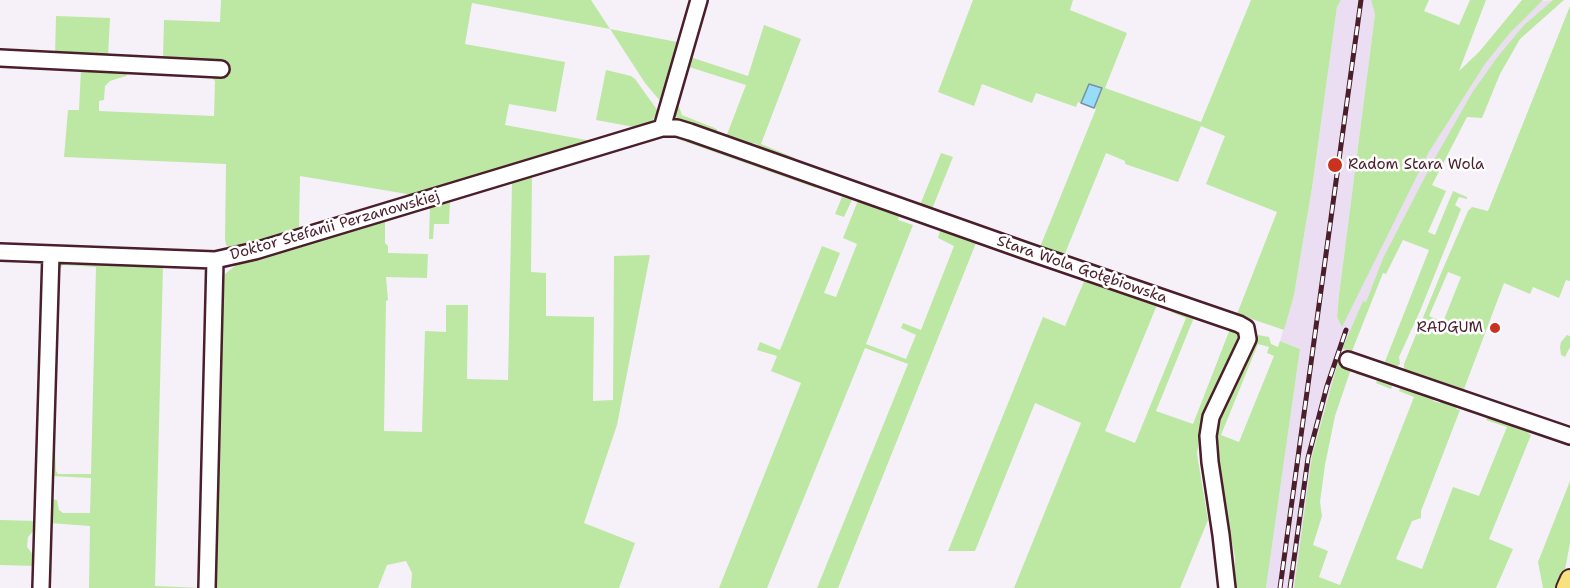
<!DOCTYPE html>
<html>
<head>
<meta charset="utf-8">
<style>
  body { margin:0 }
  canvas { display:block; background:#f6f0f9 }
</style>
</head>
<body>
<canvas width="1570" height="588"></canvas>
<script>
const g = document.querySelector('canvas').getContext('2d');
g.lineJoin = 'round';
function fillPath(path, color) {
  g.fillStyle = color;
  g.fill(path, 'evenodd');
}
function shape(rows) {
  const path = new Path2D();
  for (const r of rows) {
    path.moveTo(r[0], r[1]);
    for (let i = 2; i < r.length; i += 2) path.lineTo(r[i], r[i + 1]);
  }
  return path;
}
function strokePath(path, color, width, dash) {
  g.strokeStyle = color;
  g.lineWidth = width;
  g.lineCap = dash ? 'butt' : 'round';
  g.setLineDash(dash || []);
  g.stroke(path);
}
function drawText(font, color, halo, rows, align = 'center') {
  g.font = font + ' "Shantell Sans",sans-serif';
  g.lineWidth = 5;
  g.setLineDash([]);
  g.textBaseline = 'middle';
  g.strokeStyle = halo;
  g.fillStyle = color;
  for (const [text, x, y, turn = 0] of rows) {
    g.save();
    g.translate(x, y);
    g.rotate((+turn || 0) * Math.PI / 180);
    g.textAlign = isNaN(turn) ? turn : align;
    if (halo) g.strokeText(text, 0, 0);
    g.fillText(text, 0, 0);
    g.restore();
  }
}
const built = shape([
  [1341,0,1371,0,1375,14,1339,295,1337,317,1342,326,1429,152,1485,64,1510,33,1541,1,1553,0,1524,25,1498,56,1473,91,1432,163,1383,258,1366,302,1363,302,1341,352,1328,397,1312,456,1294,588,1266,588,1300,349,1280,341,1294,295,1312,188,1337,7]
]);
const green = shape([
  [221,0,591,0,610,29,677,42,681,32,684,33,661,102,645,83,610,29,472,3,465,44,565,62,556,112,509,104,505,125,592,141,591,145,417,198,413,195,300,176,299,227,324,220,324,224,233,251,226,245,225,239,226,164,64,157,68,110,79,110,81,69,129,71,126,76,110,81,105,86,104,100,99,101,99,111,214,116,215,81,208,74,199,73,200,60,163,58,164,20,220,22],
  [973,0,1073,0,1070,10,1127,33,1105,88,1201,122,1251,0,1341,0,1337,7,1312,188,1294,295,1284,330,1237,314,1277,212,1206,184,1225,136,1201,126,1178,182,1125,164,1125,161,1106,153,1064,256,1040,247,1096,109,1094,108,1102,88,1089,84,1081,103,1078,102,1076,107,1036,93,1032,103,982,84,974,106,938,92],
  [1371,0,1429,0,1424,11,1459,25,1470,0,1486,0,1459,71,1479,52,1522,0,1543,0,1510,33,1485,64,1429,152,1342,327,1337,317,1339,295,1375,14],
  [1553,0,1564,0,1520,39,1500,74,1482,118,1467,117,1432,185,1446,191,1428,232,1435,235,1453,191,1467,197,1467,199,1459,197,1455,205,1461,209,1420,311,1399,357,1400,364,1396,367,1384,364,1429,250,1403,240,1386,274,1383,273,1352,351,1342,349,1363,301,1366,302,1383,258,1432,163,1473,91,1498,56,1524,25],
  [1570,6,1570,281,1566,280,1559,298,1533,287,1530,294,1504,283,1464,389,1404,369,1404,364,1442,271,1468,211,1472,207,1488,211],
  [1448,272,1461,277,1443,322,1429,316],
  [56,16,110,18,108,56,55,55],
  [764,25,801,39,761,144,795,158,794,160,758,149,757,144,752,143,750,146,726,137,746,85,689,67,678,104,682,115,717,129,717,133,683,121,677,118,673,113,687,56,748,76],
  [606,70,631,76,635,79,658,111,650,125,605,141,602,138,634,127,596,120],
  [671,131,816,183,816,188,669,136,645,142,645,140],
  [941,153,953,157,932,209,920,205],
  [544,169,546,171,532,175,531,272,546,273,546,316,594,317,593,401,613,400,614,256,650,255,617,425,584,523,635,543,619,588,411,588,412,573,406,561,387,565,378,588,210,588,219,284,225,274,236,265,266,254,354,228,385,221,385,243,388,246,388,253,428,254,427,278,386,277,388,300,386,301,384,431,422,432,425,331,446,332,446,305,468,305,467,379,508,380,512,182,512,180],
  [842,197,852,200,844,217,835,214],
  [859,198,874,203,873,207,877,208,879,204,900,211,898,220,913,225,866,344,906,359,916,335,901,328,903,323,921,330,954,246,938,238,941,227,955,230,954,234,960,236,961,232,982,240,981,244,976,243,838,588,817,588,908,364,865,348,767,588,719,588,801,383,771,371,777,356,757,350,760,342,780,350,822,246,840,253,824,293,836,297,857,244,843,238],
  [448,201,450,202,449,224,434,224,433,239,429,239,430,206],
  [57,261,163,265,155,586,202,588,89,588,90,526,49,523,50,499,57,500,59,510,63,513,90,513,91,478,51,476,52,447,55,447,56,471,58,474,91,474,96,267,63,265,58,271],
  [1070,270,1164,304,1163,307,1157,305,1105,431,1135,443,1186,318,1171,312,1173,307,1195,315,1156,411,1193,424,1230,329,1237,333,1237,343,1203,414,1197,454,1208,520,1180,588,1014,588,1081,423,1035,403,975,551,948,551,1043,317,1065,326,1085,279,1068,274],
  [1258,335,1269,337,1271,344,1278,347,1280,341,1300,349,1266,588,1235,588,1235,557,1214,453,1216,429,1219,417],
  [1258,344,1269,347,1267,353,1274,356,1239,442,1221,435],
  [1567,335,1570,336,1570,347,1565,357,1561,355,1560,347,1561,342],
  [1338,362,1352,366,1335,416,1325,465,1320,502,1322,516,1313,545,1328,551,1319,577,1340,585,1414,397,1399,391,1402,383,1435,396,1433,401,1440,403,1442,398,1458,403,1456,409,1460,410,1421,511,1421,518,1412,521,1396,559,1422,569,1453,487,1479,496,1507,427,1486,420,1491,413,1529,427,1528,433,1531,435,1489,539,1513,549,1496,588,1294,588,1312,456],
  [1358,367,1394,380,1391,389,1376,383,1377,380,1356,374],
  [1570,481,1570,543,1565,570,1567,572,1561,588,1543,588,1538,562],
  [0,520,37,521,35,529,28,537,27,547,35,557,35,566,0,565]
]);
const water = shape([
  [1089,84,1102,88,1094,108,1081,103,1089,84]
]);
const minor = shape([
  [0,58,221,69],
  [662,128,699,0],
  [0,252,215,260,255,251,662,128,677,128,690,132,1029,252,1239,324,1246,328,1248,339,1211,417,1208,436,1210,462,1221,535,1227,588],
  [1348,360,1570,436],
  [41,588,51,254],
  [207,588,215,260]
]);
const major = shape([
  [1566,588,1570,579]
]);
const rail = shape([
  [1280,588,1361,0],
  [1290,588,1308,458,1327,386,1346,330]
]);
const markers = [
  [1335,165,8,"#c8321e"],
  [1495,328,6,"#c8321e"]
];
const poiNames = [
  ["Radom Stara Wola",1348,165],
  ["RADGUM",1483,328,"right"]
];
const streetNames = [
  ["Doktor Stefanii Perzanowskiej",335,226,-16],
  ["Stara Wola Gołębiowska",1082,270,19]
];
fillPath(built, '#ebdef2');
fillPath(green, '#bde8a4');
fillPath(water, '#97dcf9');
strokePath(water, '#7890a7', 1.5);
strokePath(minor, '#4a1f2b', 20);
strokePath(major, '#4a1f2b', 22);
strokePath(minor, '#fff', 15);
strokePath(major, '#f8e181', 18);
strokePath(rail, '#4a1f2b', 5);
strokePath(rail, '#fff', 3, [9]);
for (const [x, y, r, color] of markers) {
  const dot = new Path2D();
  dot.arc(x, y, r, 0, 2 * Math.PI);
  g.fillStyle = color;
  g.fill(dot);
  strokePath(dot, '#fff', 2);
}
drawText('15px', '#4a1f2b', '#fff', poiNames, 'left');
drawText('15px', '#4a1f2b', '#fff', streetNames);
</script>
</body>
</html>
